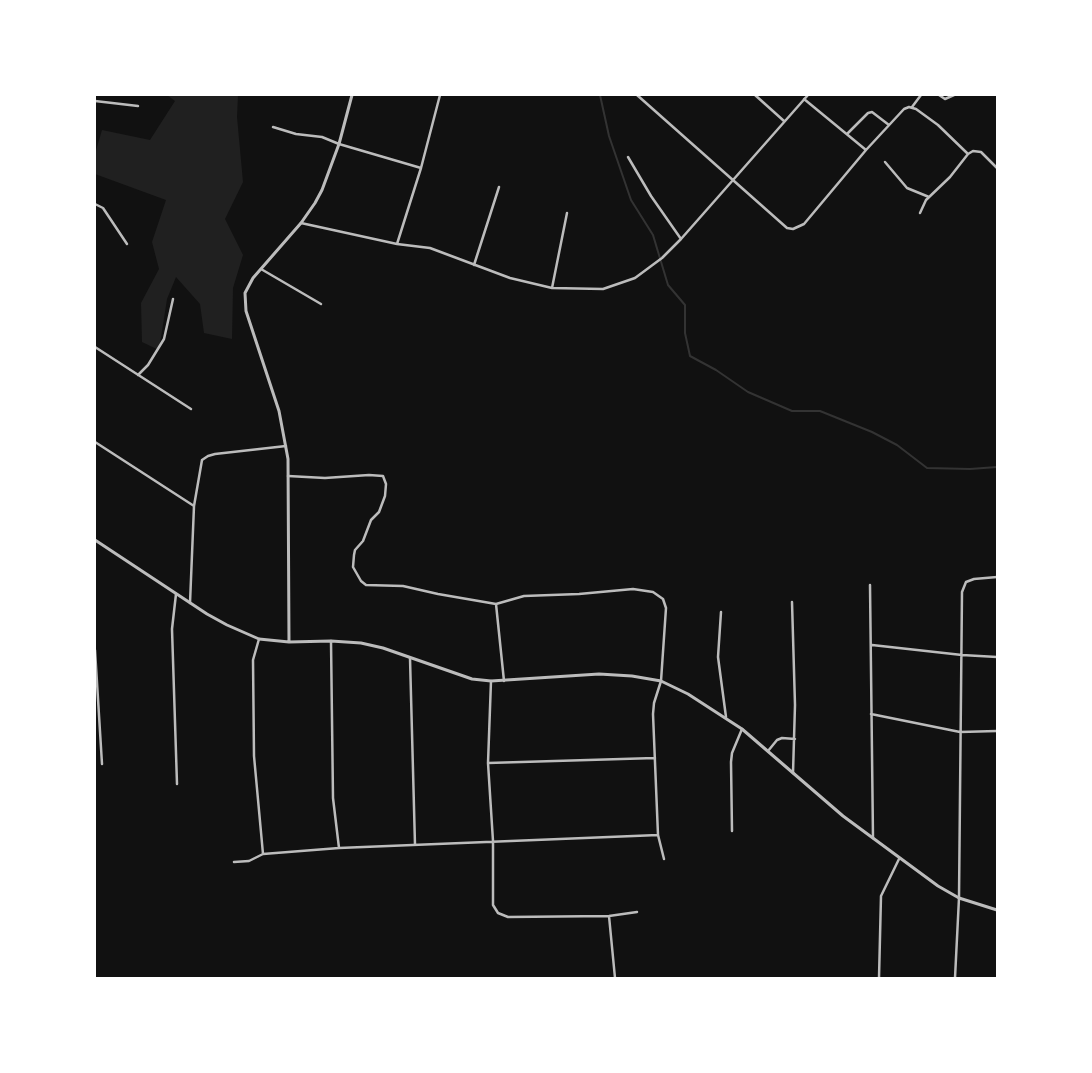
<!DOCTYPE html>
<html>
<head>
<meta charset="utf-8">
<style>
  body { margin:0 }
  #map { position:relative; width:1092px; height:1073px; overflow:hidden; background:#111; font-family:"Sofia Sans Condensed",sans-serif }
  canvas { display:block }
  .frame { position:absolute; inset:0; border:96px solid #fff; pointer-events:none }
</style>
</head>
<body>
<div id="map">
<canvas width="1092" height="1073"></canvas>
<div class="frame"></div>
</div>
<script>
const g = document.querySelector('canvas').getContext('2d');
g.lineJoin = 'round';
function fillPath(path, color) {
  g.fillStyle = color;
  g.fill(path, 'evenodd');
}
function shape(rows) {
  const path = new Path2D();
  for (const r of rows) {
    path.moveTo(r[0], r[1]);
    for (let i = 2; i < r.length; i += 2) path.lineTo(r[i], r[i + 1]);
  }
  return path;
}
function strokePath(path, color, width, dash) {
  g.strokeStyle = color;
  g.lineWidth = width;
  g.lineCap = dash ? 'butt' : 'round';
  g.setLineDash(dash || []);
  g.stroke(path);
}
const green = shape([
  [167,95,238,95,237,117,243,182,225,219,243,255,233,288,232,339,204,333,200,304,176,277,167,299,159,350,142,342,141,303,159,269,152,242,166,200,95,174,95,154,102,130,150,140,175,101]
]);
const stream = shape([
  [600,95,609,136,631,200,653,235,668,285,685,305,685,333,690,356,716,370,748,392,792,411,820,411,872,432,897,445,927,468,970,469,997,467]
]);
const minor = shape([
  [637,95,787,228,793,229,804,224,866,150,904,109,909,107,916,109,938,125,968,154],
  [755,95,784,121],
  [939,95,945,99,954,95],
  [804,99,866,150],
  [95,101,138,106],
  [912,107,921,95],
  [273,127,296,134,322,137,339,144,421,168],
  [847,134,868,113,872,112,889,125],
  [628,157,651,196,681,239],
  [885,162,907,188,929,197],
  [95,204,103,208,127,244],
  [920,213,926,200,950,177,968,154,973,151,981,152,997,168],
  [301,223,397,244,430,248,510,278,552,288,603,289,635,278,662,258,681,239,808,95],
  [397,244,421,168,440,95],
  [474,265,499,187],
  [261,269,321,304],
  [552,288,567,213],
  [95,347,191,409],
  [138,375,148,365,164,339,173,299],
  [95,442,194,506],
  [288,476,325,478,369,475,383,476,386,484,385,496,379,512,371,520,363,541,355,550,354,555,353,567,361,581,366,585,403,586,438,594,496,604,524,596,579,594,633,589,653,592,663,599,666,608,661,681,654,703,653,714,658,835,664,859],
  [870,585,873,838],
  [176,594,172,629,177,784],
  [792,602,795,705,793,773],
  [190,603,194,506,202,460,208,456,215,454,286,446],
  [496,604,504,681],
  [721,612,718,657,726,717],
  [259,639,253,660,254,756,263,854],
  [331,641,333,798,339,848],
  [872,645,962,655,997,657],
  [95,650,102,764],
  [410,658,415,845],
  [491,681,488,763,655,758],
  [871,714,960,732,997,731],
  [768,751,777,740,782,738,795,739],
  [488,763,493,841,493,905,498,913,508,917,609,916,637,912],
  [732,831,731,762,732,753,742,729],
  [234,862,249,861,263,854,339,848,658,835],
  [609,916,615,978],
  [879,978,881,896,899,859],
  [955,978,959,898,962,592,966,582,974,579,997,577]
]);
const tertiary = shape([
  [95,540,207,614,227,625,259,639,289,642,331,641,361,643,383,648,472,679,491,681,599,674,632,676,661,681,688,694,742,729,843,816,938,886,959,898,997,910],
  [289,642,288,459,279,411,246,311,245,293,253,278,301,223,315,203,322,190,339,144,352,95]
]);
fillPath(green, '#202020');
strokePath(stream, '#333', 2);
strokePath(minor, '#bcbcbc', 2.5);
strokePath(tertiary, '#bcbcbc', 3);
</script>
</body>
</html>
